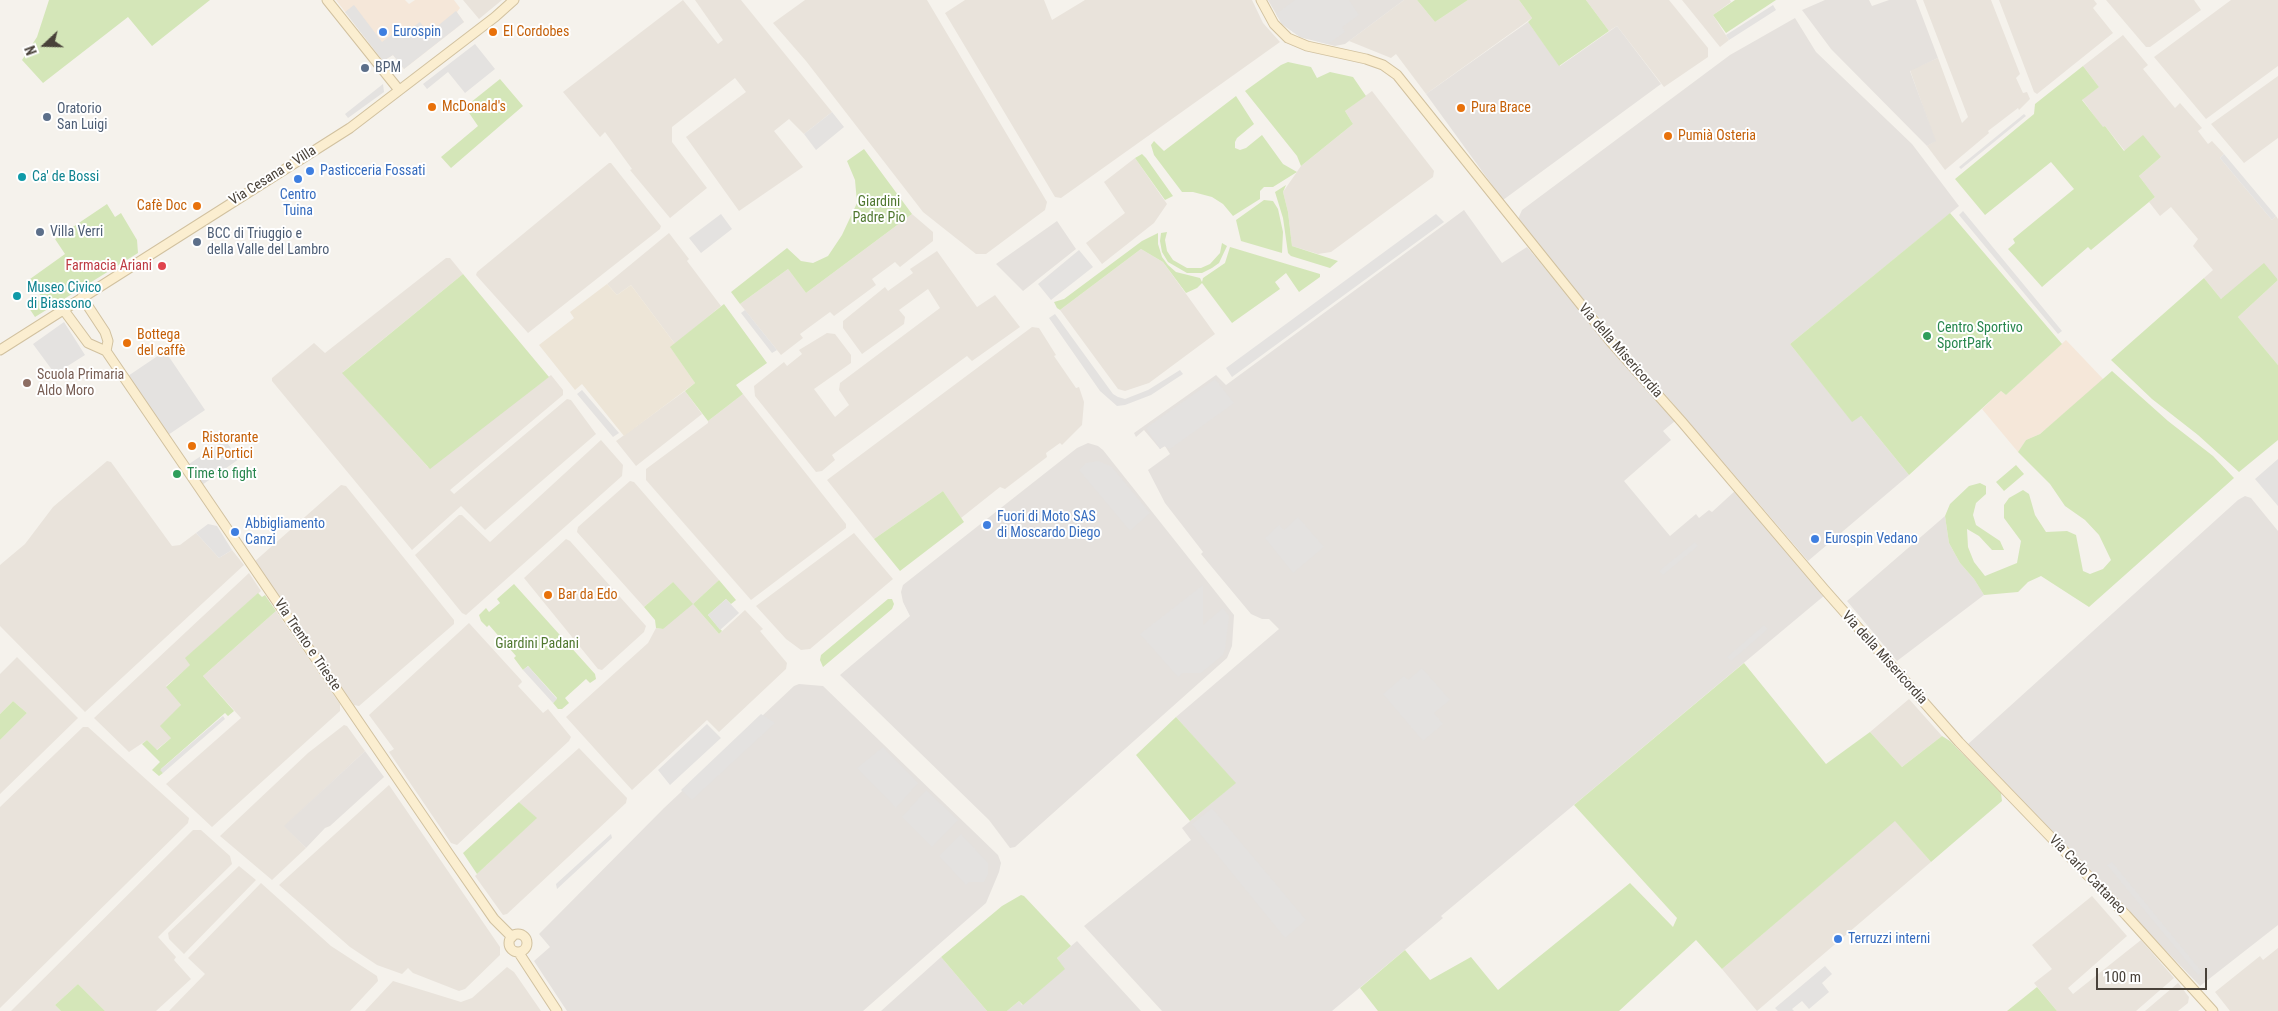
<!DOCTYPE html>
<html>
<head>
<meta charset="utf-8">
<style>
  body { margin:0 }
  #map { position:relative; width:2278px; height:1011px; overflow:hidden; background:#f5f2ec; font-family:"Roboto Condensed",sans-serif }
  canvas { display:block }
  .north { position:absolute; left:20px; top:20px; width:50px; height:50px; -webkit-text-stroke:4px #fff; paint-order:stroke; rotate:249deg; font-size:14px; font-weight:700; line-height:20px; text-align:center; color:#49423a }
  .north::after { content:''; display:block; margin:auto; width:18px; height:22px; background:#49423a; clip-path:polygon(50% 0,100% 100%,50% 72%,0 100%) }
  .scale { position:absolute; left:2096px; top:968px; width:111px; height:22px; box-sizing:border-box; border:2px solid #49423a; border-top:0; padding-left:6px; font-size:15px; line-height:18px; white-space:nowrap; color:#49423a; -webkit-text-stroke:4px #fff; paint-order:stroke }
</style>
</head>
<body>
<div id="map">
<canvas width="2278" height="1011"></canvas>
<div class="north">N</div>
<div class="scale">100 m</div>
</div>
<script>
const g = document.querySelector('canvas').getContext('2d');
g.lineJoin = 'round';
function fillPath(path, color) {
  g.fillStyle = color;
  g.fill(path, 'evenodd');
}
function shape(rows) {
  const path = new Path2D();
  for (const r of rows) {
    if (r.length === 3) {
      path.moveTo(r[0] + r[2], r[1]);
      path.arc(r[0], r[1], r[2], 0, 2 * Math.PI);
      continue;
    }
    path.moveTo(r[0], r[1]);
    for (let i = 2; i < r.length; i += 2) path.lineTo(r[i], r[i + 1]);
  }
  return path;
}
function strokePath(path, color, width, dash) {
  g.strokeStyle = color;
  g.lineWidth = width;
  g.lineCap = dash ? 'butt' : 'round';
  g.setLineDash(dash || []);
  g.stroke(path);
}
function drawText(font, color, halo, rows, align = 'center') {
  g.font = font + ' "Roboto Condensed",sans-serif';
  g.lineWidth = 4;
  g.setLineDash([]);
  g.textBaseline = 'middle';
  g.strokeStyle = halo;
  g.fillStyle = color;
  for (const [text, x, y, turn = 0] of rows) {
    g.save();
    g.translate(x, y);
    g.rotate((+turn || 0) * Math.PI / 180);
    g.textAlign = isNaN(turn) ? turn : align;
    if (halo) g.strokeText(text, 0, 0);
    g.fillText(text, 0, 0);
    g.restore();
  }
}
const residential = shape([
  [463,0,502,0,479,19],
  [683,0,718,44,723,40,695,0,741,0,832,112,804,134,789,119,774,131,803,167,739,211,686,137,746,92,735,78,672,127,672,142,707,188,670,218,630,170,632,169,605,132,600,137,563,92],
  [805,0,927,0,1047,202,1045,210,986,254,976,254,923,212,806,61,773,23],
  [965,0,1044,0,1052,20,1085,0,1252,0,1263,23,1280,42,1061,198,1055,197,945,13],
  [1404,0,1417,0,1435,22,1468,0,1519,0,1532,18,1426,94,1396,54,1391,58,1349,41],
  [1586,0,1669,0,1708,48,1708,57,1664,87,1617,26,1609,31],
  [1682,0,1730,0,1731,2,1713,15,1729,40,1720,47],
  [1923,0,1991,0,2020,74,2016,78,2023,93,2027,92,2030,99,2019,110,2018,108,1988,131,1989,133,1945,170,1927,146,1935,141,1910,70,1938,58,1962,123,1968,117],
  [1999,0,2094,0,2097,4,2093,8,2113,33,2037,94,2034,92],
  [2106,0,2194,0,2201,10,2150,47,2146,47],
  [2231,0,2278,0,2278,66,2206,119,2154,57],
  [2123,35,2148,65,2143,69,2175,108,2180,103,2202,128,2198,131,2208,144,2212,141,2224,154,2220,158,2272,220,2276,216,2278,219,2278,279,2221,299,2204,278,2213,270,2193,246,2198,239,2171,207,2160,216,2149,202,2155,197,2139,176,2161,157,2125,151,2105,126,2103,128,2082,99,2099,87,2083,66],
  [2278,76,2278,138,2244,163,2211,124],
  [1372,91,1434,171,1433,177,1331,252,1318,254,1292,246,1288,212,1283,192,1301,166,1353,124,1345,111],
  [1135,158,1167,204,1154,223,1102,264,1086,243,1125,213,1104,182],
  [609,163,611,163,661,226,660,229,528,333,476,275,477,272],
  [912,214,933,232,933,241,900,267,895,262,872,279,876,285,834,316,830,312,800,334,803,338,781,355,740,304,788,269,806,293],
  [669,233,689,259,687,261,721,306,675,344,631,285,617,295,607,284],
  [1141,249,1163,262,1215,334,1149,383,1125,391,1118,389,1060,310],
  [937,251,977,307,995,295,1020,327,972,361,967,356,832,455,835,460,822,471,816,472,755,396,754,386,784,362,787,366,802,354,799,350,827,333,835,334,851,355,851,363,814,389,835,417,849,405,839,390,840,383,940,308,928,289,899,310,905,317,904,324,862,354,843,328,843,321,885,287,888,291,913,273,910,269],
  [446,258,450,258,463,274,343,372,349,380,428,467,551,375,563,390,563,395,450,490,454,494,567,399,571,400,596,434,485,530,461,506,412,550,272,381,272,378,314,343,325,353],
  [2278,280,2278,365,2238,317],
  [1032,327,1039,328,1056,355,1054,356,1076,388,1079,387,1084,402,1082,425,1062,445,1060,443,1046,453,1047,457,1005,489,1000,487,961,518,943,491,874,539,827,480],
  [685,391,702,414,636,466,616,441],
  [743,394,846,524,846,528,751,600,646,480,646,469,708,423,708,421],
  [601,440,623,465,622,476,466,615,462,613,415,555,459,515,462,515,490,542],
  [107,461,111,462,172,546,180,545,196,533,219,558,232,550,244,565,85,712,0,626,0,565,25,544,53,507],
  [630,481,634,482,719,580,693,604,719,634,745,610,763,629,760,631,787,663,786,669,719,732,707,720,632,790,566,717,648,643,656,628,663,629,673,582,644,607,577,532,578,527],
  [341,485,346,486,454,620,454,624,359,706,354,705,254,562],
  [854,533,893,579,810,649,801,650,786,639,756,606],
  [566,539,570,541,646,626,644,632,602,670,598,669,524,578],
  [249,573,261,591,186,658,191,665,166,686,181,705,171,738,156,750,147,740,129,752,94,718],
  [276,611,340,704,340,711,212,827,166,784,241,718,203,676],
  [469,623,521,680,522,682,518,686,543,713,548,709,571,737,569,741,457,845,451,843,389,752,394,749,369,715],
  [17,657,78,718,0,794,0,740,27,713,13,701,0,714,0,674],
  [1909,699,1942,736,1902,767,1870,732],
  [344,725,347,726,365,751,285,826,306,848,272,880,220,836,308,753],
  [83,727,88,727,189,818,188,823,0,1008,0,807],
  [579,748,627,798,626,803,507,914,503,915,475,876,536,818,519,802],
  [389,785,500,947,500,955,465,989,459,991,413,973,408,968,402,974,377,965,350,947,279,885],
  [1895,820,1931,862,1757,1011,1722,969],
  [193,830,201,830,230,856,232,864,158,937,176,957,174,960,191,979,156,1011,105,1011,78,984,55,1005,61,1011,11,1011],
  [239,866,256,880,184,954,169,939,168,933],
  [261,883,331,946,377,976,378,981,350,1011,169,1011,205,974,188,958],
  [2092,896,2127,936,2068,988,2073,994,2141,940,2174,978,2136,1011,2057,1011,2034,983,2052,969,2032,945],
  [2278,948,2278,1011,2230,1011,2215,992,2260,956,2263,960],
  [507,967,514,972,541,1011,365,1011,393,981,461,1002,472,998],
  [2178,983,2189,997,2188,1003,2178,1011,2145,1011]
]);
const commercial = shape([
  [336,0,405,0,409,4,415,0,454,0,460,8,457,12,464,22,404,69,393,55,383,61],
  [2066,340,2104,380,2040,434,2026,440,2018,452,1982,409,2001,391,2006,395]
]);
const industrial = shape([
  [1268,0,1404,0,1345,44,1335,46,1300,37,1282,24],
  [1825,0,1869,0,1872,6,1889,0,1916,0,1938,58,1910,71,1936,141,1927,146,1831,49,1802,10],
  [1795,18,1816,52,1912,144,1959,206,1790,344,1852,421,1861,416,1909,475,1808,561,1519,224,1518,219,1522,210,1730,55],
  [1528,22,1560,66,1617,26,1661,84,1503,200,1426,94],
  [1464,210,1502,263,1527,247,1675,421,1663,431,1671,440,1624,481,1670,536,1696,514,1699,518,1709,510,1712,512,1736,490,1825,595,1441,916,1443,918,1332,1011,1162,1011,1084,926,1191,840,1182,828,1235,783,1176,717,1279,629,1269,619,1262,619,1251,614,1201,554,1203,552,1165,503,1148,470,1170,454,1165,446,1160,449,1144,430,1136,437,1134,433,1216,375,1226,385],
  [1057,221,1076,249,1023,291,996,264],
  [1088,443,1098,446,1103,450,1234,615,1232,646,1227,658,1015,847,1010,848,989,820,840,675,910,616,903,602,901,592,903,585,1077,448],
  [2245,496,2251,498,2278,531,2278,925,2200,986,1967,745,2238,500],
  [1945,516,1949,543,1960,563,1974,579,1984,595,1897,661,1847,601],
  [799,684,823,686,998,855,1001,863,999,872,986,903,863,1011,567,1011,534,961,550,947,539,934,664,808,794,686],
  [365,751,384,777,330,826,325,828,306,848,284,826],
  [1077,941,1141,1011,1007,1011,1019,1001,1022,1005,1064,969,1057,958],
  [941,957,987,1011,881,1011]
]);
const education = shape([
  [607,284,617,295,631,285,675,344,671,348,695,383,624,436,582,384,575,390,539,345,574,318,570,312]
]);
const green = shape([
  [49,0,210,0,152,46,128,17,43,83,22,60,37,37],
  [1417,0,1468,0,1435,22],
  [1519,0,1586,0,1609,31,1559,66,1528,22,1532,18],
  [1735,0,1776,0,1726,33,1713,15],
  [1288,62,1311,67,1317,78,1330,72,1353,77,1366,96,1345,111,1353,124,1301,166,1297,156,1245,91,1281,65],
  [2083,66,2099,87,2082,100,2103,127,2105,126,2124,151,2143,135,2161,157,2139,176,2155,197,2091,250,2088,247,2042,287,2008,249,2015,243,2013,239,2074,189,2051,162,1985,215,1955,179,2034,114,2035,104],
  [500,79,523,106,451,168,441,157,478,126,465,107],
  [1236,96,1254,124,1237,138,1235,142,1235,148,1240,150,1246,148,1262,135,1283,164,1297,172,1273,187,1264,187,1260,191,1260,199,1233,216,1223,204,1212,197,1193,192,1182,192,1154,155,1151,145,1154,141,1164,151],
  [864,149,912,214,806,293,788,269,740,304,731,292,787,248,801,261,813,263,828,256,842,235,857,203,855,180,847,161],
  [1142,154,1146,158,1173,196,1165,200,1135,158],
  [1286,185,1283,192,1288,212,1292,246,1338,261,1330,268,1291,256,1288,253,1283,218,1275,192],
  [1264,200,1273,201,1278,209,1283,232,1282,253,1241,241,1236,220],
  [107,204,115,217,121,213,137,240,138,253,35,317,29,308,42,298,30,279,65,254,55,239],
  [1950,213,2062,344,2006,395,2001,391,1909,475,1861,416,1852,422,1790,344],
  [1167,232,1165,240,1167,251,1173,260,1187,268,1201,268,1210,264,1220,253,1222,243,1227,246,1219,263,1212,268,1202,273,1187,273,1168,262,1162,252,1160,241,1161,233],
  [1158,233,1158,244,1162,257,1168,265,1176,272,1200,278,1202,282,1203,278,1225,263,1230,247,1320,274,1320,277,1299,292,1286,273,1275,282,1280,289,1232,323,1202,283,1197,288,1186,293,1163,262,1141,249,1060,310,1057,308,1054,302,1064,299,1142,241],
  [2264,263,2278,280,2238,317,2278,365,2278,440,2239,472,2198,435,2152,399,2111,360,2204,278,2221,299],
  [463,274,549,377,430,469,342,373],
  [724,304,767,363,736,385,743,394,708,421,685,391,695,383,670,347],
  [2112,371,2168,421,2213,456,2234,478,2089,607,2041,576,2028,582,2018,592,1984,595,1974,579,1960,563,1949,543,1945,516,1950,504,1969,486,1980,483,1986,486,1986,494,1976,503,1973,515,1976,525,2000,541,2004,550,1992,550,1979,536,1967,529,1968,547,1974,562,1985,576,2017,563,2021,541,2004,518,2004,505,2009,498,2023,490,2029,494,2035,515,2046,532,2067,531,2076,535,2083,571,2090,574,2103,569,2111,560,2099,535,2085,520,2065,506,2050,484,2018,452,2026,440,2040,434],
  [2016,465,2024,474,2004,491,1996,482],
  [943,491,964,522,900,571,874,539],
  [719,580,736,600,731,604,726,599,708,615,722,631,719,634,693,604,663,629,656,628,655,620,644,607,673,582,693,604],
  [514,584,595,674,596,679,590,683,586,679,565,698,569,703,562,709,558,709,553,703,557,698,528,666,523,670,514,658,516,656,489,625,487,627,481,621,479,615,486,608,489,612,500,603,497,599],
  [258,593,262,597,265,595,276,611,203,676,234,711,228,716,225,713,161,769,163,773,159,776,152,770,160,762,142,744,147,740,157,750,171,738,160,726,181,705,166,687,190,665,185,658],
  [888,599,892,599,894,604,892,609,823,667,820,660,821,655],
  [1744,663,1826,764,1870,732,1902,767,1942,736,1950,741,2001,793,2002,801,1931,862,1895,821,1722,969,1696,940,1619,1011,1378,1011,1360,988,1405,950,1430,980,1471,957,1498,990,1630,883,1673,927,1677,918,1574,805],
  [13,701,27,713,0,740,0,714],
  [1176,717,1236,783,1190,821,1136,755],
  [519,802,537,818,477,874,463,853],
  [1021,895,1024,896,1071,946,1057,958,1065,969,1023,1005,1019,1001,1007,1011,987,1011,941,957,1002,906],
  [78,984,105,1011,61,1011,55,1005],
  [2037,987,2057,1011,2007,1011]
]);
const parking = shape([
  [1295,0,1349,0,1359,15,1342,27,1345,32,1328,44,1300,37,1282,24,1276,14],
  [354,5,382,42,401,28,405,33,420,22,429,33,456,11,464,22,404,69,393,55,383,61,345,12],
  [1773,5,1776,10,1729,40,1726,35],
  [475,44,495,69,465,93,448,72,427,89,423,84],
  [383,84,384,92,348,118,345,114],
  [832,112,844,127,816,150,804,134],
  [2024,114,2026,116,1961,169,1959,167],
  [2224,154,2276,216,2272,220,2220,158],
  [1963,211,2062,331,2058,334,1959,215],
  [721,214,732,229,701,253,689,238],
  [1436,214,1444,222,1232,377,1226,368],
  [1079,250,1093,267,1051,300,1038,284],
  [745,310,777,350,772,353,741,313],
  [1055,314,1113,394,1118,397,1125,399,1148,390,1180,370,1183,374,1151,395,1125,405,1117,406,1100,391,1049,318],
  [64,322,85,355,55,374,33,344],
  [165,351,205,410,168,435,128,376],
  [1215,379,1234,403,1170,449,1164,446,1160,449,1146,428],
  [582,390,619,433,613,437,577,394],
  [225,440,239,459,202,485,189,464],
  [2278,459,2278,506,2255,479],
  [1098,461,1112,467,1150,513,1130,531,1079,470,1086,463],
  [1298,517,1324,547,1293,573,1265,538,1279,525,1284,530],
  [208,524,217,526,232,550,219,558,196,533],
  [1695,542,1698,546,1663,575,1659,571],
  [1203,585,1203,625,1223,608,1229,616,1225,649,1223,655,1201,673,1183,673,1178,677,1140,634],
  [726,599,739,613,720,630,708,615],
  [1764,625,1768,629,1731,661,1727,657],
  [528,666,557,699,553,703,523,670],
  [1422,668,1450,700,1434,713,1443,724,1423,741,1383,694,1404,676,1408,680],
  [761,714,775,723,692,800,681,790],
  [223,716,225,719,163,773,160,770],
  [707,724,721,738,670,785,658,770],
  [883,747,918,783,896,808,857,768],
  [926,790,958,820,932,847,902,817],
  [1212,808,1306,920,1285,938,1192,824],
  [611,834,612,838,557,889,556,884],
  [961,834,988,863,988,874,984,882,969,882,966,885,939,856],
  [2112,862,2202,972,2198,975,2107,865],
  [1825,966,1832,974,1822,983,1829,992,1809,1009,1802,1001,1792,1009,1794,1011,1778,1011,1775,1008]
]);
const secondary = shape([
  [327,0,399,90],
  [1261,0,1274,24,1288,38,1307,46,1366,59,1383,65,1397,75,1611,342,1682,422,1824,589,1959,742,2126,915,2213,1011],
  [82,297,105,332,108,341,106,351],
  [63,309,88,343,106,351],
  [0,350,350,128,495,17,514,0],
  [106,351,451,857,494,919,512,937],
  [518,943,9],
  [519,953,557,1011]
]);
const markers = [
  [383,32,5,"#3f7fe0"],
  [493,32,5,"#e8710a"],
  [365,68,5,"#5c6f8a"],
  [432,107,5,"#e8710a"],
  [1461,108,5,"#e8710a"],
  [47,117,5,"#5c6f8a"],
  [1668,136,5,"#e8710a"],
  [310,171,5,"#3f7fe0"],
  [22,177,5,"#0f9aa8"],
  [298,179,5,"#3f7fe0"],
  [197,206,5,"#e8710a"],
  [40,232,5,"#5c6f8a"],
  [197,242,5,"#5c6f8a"],
  [162,266,5,"#e0444e"],
  [17,296,5,"#0f9aa8"],
  [1927,336,5,"#2e9e5b"],
  [127,343,5,"#e8710a"],
  [27,383,5,"#8d6e63"],
  [192,446,5,"#e8710a"],
  [177,474,5,"#2e9e5b"],
  [987,525,5,"#3f7fe0"],
  [235,532,5,"#3f7fe0"],
  [1815,539,5,"#3f7fe0"],
  [548,595,5,"#e8710a"],
  [1838,939,5,"#3f7fe0"]
];
const shopNames = [
  ["Eurospin",393,32],
  ["Pasticceria Fossati",320,171],
  ["Centro",298,195,"center"],
  ["Tuina",298,211,"center"],
  ["Fuori di Moto SAS",997,517],
  ["di Moscardo Diego",997,533],
  ["Abbigliamento",245,524],
  ["Canzi",245,540],
  ["Eurospin Vedano",1825,539],
  ["Terruzzi interni",1848,939]
];
const foodNames = [
  ["El Cordobes",503,32],
  ["McDonald's",442,107],
  ["Pura Brace",1471,108],
  ["Pumià Osteria",1678,136],
  ["Cafè Doc",187,206,"right"],
  ["Bottega",137,335],
  ["del caffè",137,351],
  ["Ristorante",202,438],
  ["Ai Portici",202,454],
  ["Bar da Edo",558,595]
];
const serviceNames = [
  ["BPM",375,68],
  ["Oratorio",57,109],
  ["San Luigi",57,125],
  ["Villa Verri",50,232],
  ["BCC di Triuggio e",207,234],
  ["della Valle del Lambro",207,250]
];
const streetNames = [
  ["Via Cesana e Villa",273,176,-32],
  ["Via della Misericordia",1620,351,49],
  ["Via Trento e Trieste",307,645,56],
  ["Via della Misericordia",1884,658,48],
  ["Via Carlo Cattaneo",2087,875,46]
];
const cultureNames = [
  ["Ca' de Bossi",32,177],
  ["Museo Civico",27,288],
  ["di Biassono",27,304]
];
const parkNames = [
  ["Giardini",879,202],
  ["Padre Pio",879,218],
  ["Giardini Padani",537,644]
];
const healthNames = [
  ["Farmacia Ariani",152,266]
];
const leisureNames = [
  ["Centro Sportivo",1937,328],
  ["SportPark",1937,344],
  ["Time to fight",187,474]
];
const educationNames = [
  ["Scuola Primaria",37,375],
  ["Aldo Moro",37,391]
];
fillPath(residential, '#e9e3db');
fillPath(commercial, '#f5e7d9');
fillPath(industrial, '#e5e1dd');
fillPath(education, '#ede5d7');
fillPath(green, '#d4e6b8');
fillPath(parking, '#e4e2e0');
strokePath(secondary, '#d1c19f', 11);
strokePath(secondary, '#fbeed0', 9);
for (const [x, y, r, color] of markers) {
  const dot = new Path2D();
  dot.arc(x, y, r, 0, 2 * Math.PI);
  g.fillStyle = color;
  g.fill(dot);
  strokePath(dot, '#fff', 2);
}
drawText('14px', '#366cbe', '#fff', shopNames, 'left');
drawText('14px', '#c56008', '#fff', foodNames, 'left');
drawText('14px', '#4e5e75', '#fff', serviceNames, 'left');
drawText('14px', '#49423a', '#fff', streetNames);
drawText('14px', '#0d838f', '#fff', cultureNames, 'left');
drawText('14px', '#507830', '#fff', parkNames);
drawText('14px', '#be3a42', '#fff', healthNames, 'right');
drawText('14px', '#27864d', '#fff', leisureNames, 'left');
drawText('14px', '#785e54', '#fff', educationNames, 'left');
</script>
</body>
</html>
